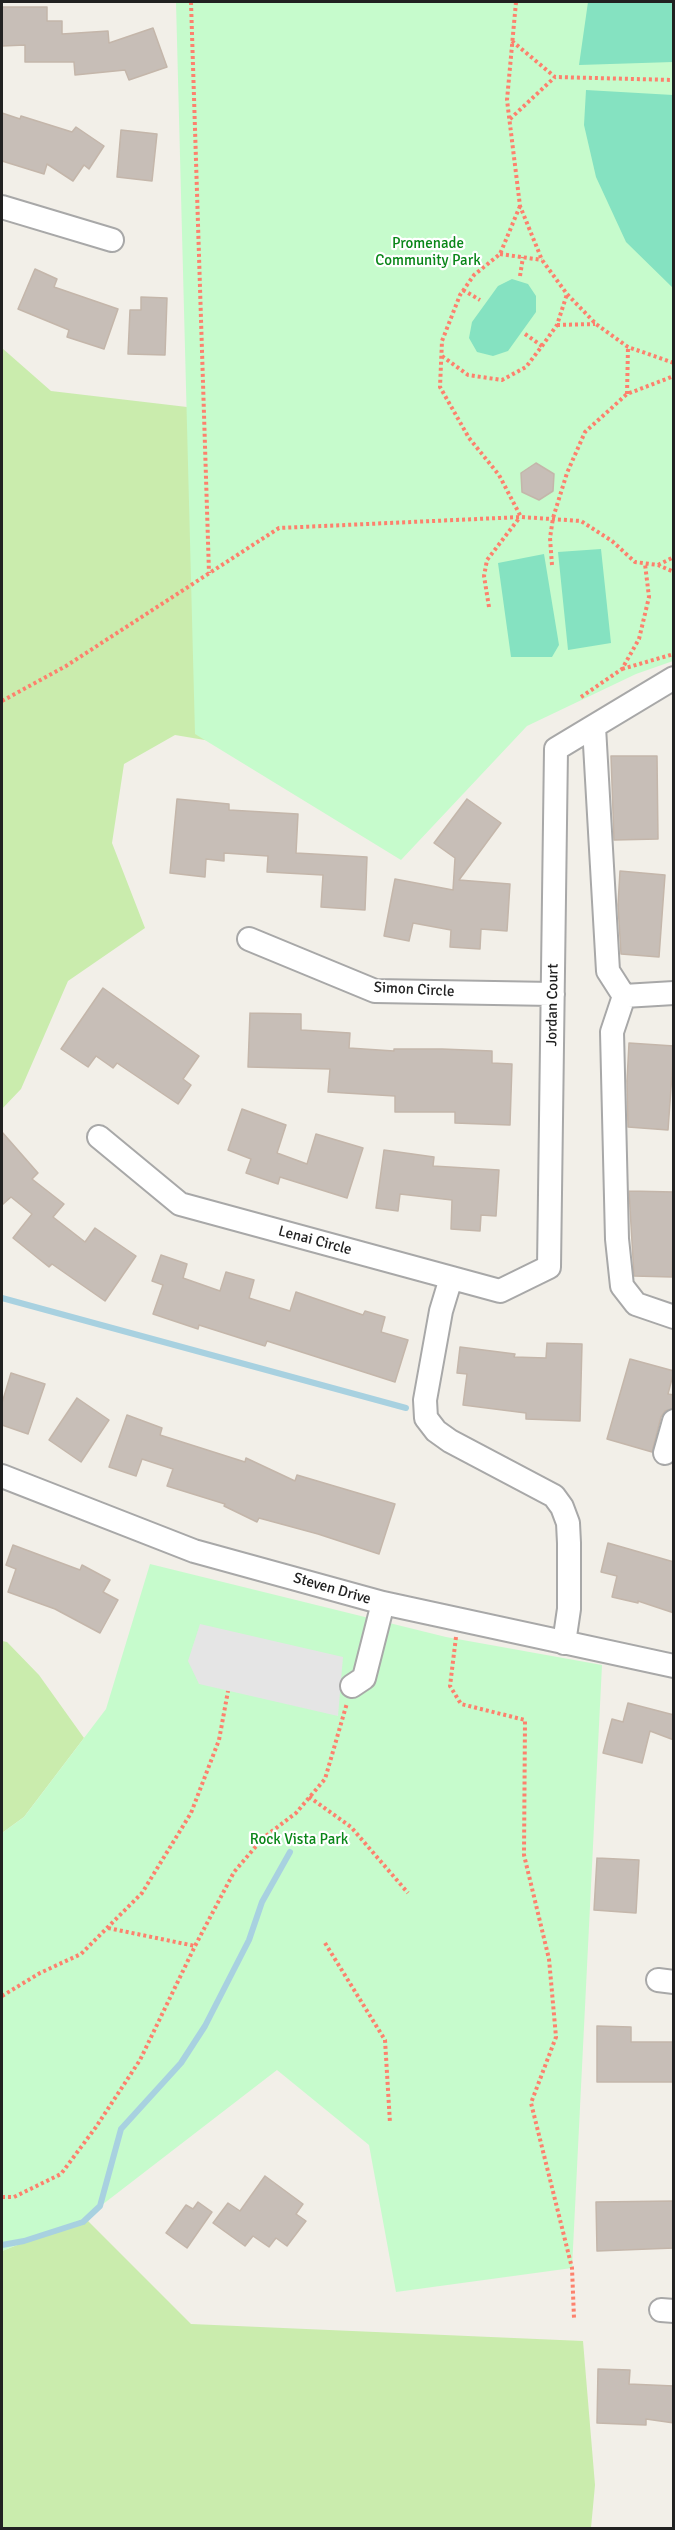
<!DOCTYPE html>
<html>
<head>
<meta charset="utf-8">
<style>
  body { margin:0 }
  #map { position:relative; width:675px; height:2530px; overflow:hidden; background:#f2efe8; font-family:Signika,sans-serif }
  canvas { display:block }
  .frame { position:absolute; inset:0; border:3px solid #212121; pointer-events:none }
</style>
</head>
<body>
<div id="map">
<canvas width="675" height="2530"></canvas>
<div class="frame"></div>
</div>
<script>
const g = document.querySelector('canvas').getContext('2d');
g.lineJoin = 'round';
function fillPath(path, color) {
  g.fillStyle = color;
  g.fill(path, 'evenodd');
}
function shape(rows) {
  const path = new Path2D();
  for (const r of rows) {
    path.moveTo(r[0], r[1]);
    for (let i = 2; i < r.length; i += 2) path.lineTo(r[i], r[i + 1]);
  }
  return path;
}
function strokePath(path, color, width, dash) {
  g.strokeStyle = color;
  g.lineWidth = width;
  g.lineCap = dash ? 'butt' : 'round';
  g.setLineDash(dash || []);
  g.stroke(path);
}
function drawText(font, color, halo, rows, align = 'center') {
  g.font = font + ' Signika,sans-serif';
  g.lineWidth = 4.5;
  g.setLineDash([]);
  g.textBaseline = 'middle';
  g.strokeStyle = halo;
  g.fillStyle = color;
  for (const [text, x, y, turn = 0] of rows) {
    g.save();
    g.translate(x, y);
    g.rotate((+turn || 0) * Math.PI / 180);
    g.textAlign = isNaN(turn) ? turn : align;
    if (halo) g.strokeText(text, 0, 0);
    g.fillText(text, 0, 0);
    g.restore();
  }
}
const grass = shape([
  [233,249,264,750,175,735,124,764,112,843,145,928,68,981,21,1089,2,1109,2,348,51,391,187,407],
  [2,1641,7,1642,39,1675,84,1738,24,1817,2,1833],
  [85,2218,191,2324,583,2341,595,2485,591,2528,2,2528,2,2251]
]);
const park = shape([
  [176,2,673,2,673,661,636,674,527,726,401,860,195,734],
  [150,1564,446,1637,602,1665,572,2268,396,2292,369,2145,277,2070,85,2218,2,2251,2,1833,24,1817,106,1709]
]);
const pitch = shape([
  [588,2,673,2,673,62,579,65],
  [586,90,673,95,673,288,626,242,596,177,584,125],
  [512,279,528,284,536,296,536,312,508,351,493,356,477,352,469,338,472,322,498,286],
  [601,549,611,643,568,650,558,552],
  [544,554,559,645,552,657,511,657,498,563]
]);
const parking = shape([
  [200,1624,343,1657,338,1716,199,1684,188,1661]
]);
const stream = shape([
  [2,1298,406,1408],
  [2,2245,24,2241,83,2222,100,2206,121,2129,181,2063,205,2026,249,1940,262,1902,290,1852]
]);
const building = shape([
  [2,7,47,7,47,21,62,21,62,34,108,31,109,43,153,28,167,67,129,80,125,70,75,75,74,62,25,62,25,45,2,46,2,7],
  [2,113,20,119,21,116,72,132,76,127,104,146,89,169,84,165,73,181,47,164,44,174,2,161,2,113],
  [121,130,157,134,152,181,117,177,121,130],
  [35,269,57,279,54,287,118,309,104,349,67,337,69,330,18,309,35,269],
  [141,297,167,298,165,355,128,354,130,310,141,310,141,297],
  [536,463,554,474,553,491,539,500,522,492,521,473,536,463],
  [611,756,657,756,658,839,614,840,611,756],
  [177,799,229,804,229,810,298,814,296,853,367,857,365,910,321,907,323,875,267,872,268,856,224,853,224,861,206,859,205,877,170,873,177,799],
  [467,799,501,823,459,880,510,884,507,931,481,929,480,949,450,947,451,930,413,923,409,941,384,936,395,879,453,890,455,858,434,843,467,799],
  [620,871,665,875,659,957,621,954,618,905,620,871],
  [103,988,199,1056,183,1079,191,1085,178,1104,117,1063,113,1068,96,1056,88,1067,61,1049,103,988],
  [250,1013,301,1014,301,1030,350,1033,349,1048,394,1051,394,1049,442,1049,492,1051,492,1063,512,1064,510,1125,455,1123,455,1112,395,1112,395,1096,328,1092,330,1069,248,1067,250,1013],
  [629,1043,674,1046,668,1130,628,1127,627,1081,629,1043],
  [242,1109,286,1125,277,1153,307,1164,316,1134,363,1148,347,1198,280,1177,278,1184,246,1173,251,1159,228,1150,242,1109],
  [2,1132,38,1173,32,1179,64,1204,53,1217,85,1242,95,1228,136,1256,105,1301,52,1264,49,1267,13,1238,32,1214,11,1197,2,1205,2,1132],
  [384,1150,434,1157,433,1166,499,1170,496,1216,481,1215,480,1231,451,1229,452,1200,400,1194,398,1211,376,1208,384,1150],
  [629,1191,674,1192,672,1277,634,1276,629,1191],
  [161,1255,187,1264,183,1278,220,1291,226,1272,254,1280,249,1298,290,1311,296,1292,363,1315,365,1311,385,1317,381,1332,408,1340,395,1382,267,1341,265,1346,199,1325,198,1329,153,1314,163,1285,152,1281,161,1255],
  [547,1343,582,1344,580,1421,526,1419,526,1413,463,1405,467,1374,457,1373,460,1347,515,1354,514,1357,546,1358,547,1343],
  [630,1359,674,1371,668,1394,674,1395,674,1408,665,1411,661,1417,652,1452,607,1439,630,1359],
  [11,1373,45,1384,28,1434,2,1425,2,1403,11,1373],
  [77,1398,109,1420,81,1462,49,1440,77,1398],
  [127,1415,162,1428,160,1435,245,1462,246,1458,295,1481,297,1475,395,1504,379,1554,318,1534,259,1518,257,1522,224,1506,225,1504,167,1486,173,1469,142,1459,136,1476,109,1467,127,1415],
  [608,1543,674,1562,674,1613,638,1601,638,1603,612,1597,617,1576,601,1572,608,1543],
  [13,1545,80,1570,82,1565,110,1580,103,1592,118,1600,100,1633,55,1609,8,1592,16,1569,6,1565,13,1545],
  [628,1703,674,1715,674,1740,650,1731,642,1763,603,1753,612,1719,623,1722,628,1703],
  [597,1858,639,1860,636,1913,594,1910,597,1858],
  [597,2026,631,2027,631,2042,674,2042,674,2082,597,2082,597,2026],
  [265,2176,303,2204,296,2214,306,2221,287,2246,276,2238,269,2247,253,2236,245,2246,213,2223,228,2203,240,2211,265,2176],
  [674,2201,674,2248,597,2251,596,2202,674,2201],
  [198,2202,212,2212,187,2248,166,2233,186,2205,193,2209,198,2202],
  [598,2369,630,2370,629,2384,674,2386,674,2423,646,2419,646,2425,597,2423,598,2369]
]);
const path = shape([
  [191,2,209,573],
  [516,2,507,100,520,206,542,260,567,294,596,324,628,347,674,363],
  [512,41,555,77,674,80],
  [510,119,555,77],
  [520,206,500,254,474,275,460,295,442,341,440,387,469,438,499,475,521,517,581,521,612,541,635,562,658,565,674,572],
  [500,254,542,260],
  [520,276,523,257],
  [463,290,480,300],
  [557,325,595,324],
  [525,334,542,346],
  [442,356,468,375,502,380,526,367,542,346,557,325,567,294],
  [627,394,628,347],
  [552,565,550,538,553,518,567,473,585,432,627,394,674,376],
  [658,565,674,557],
  [489,607,484,576,487,560,520,517],
  [622,669,674,654],
  [581,697,622,669,639,639,649,597,645,564],
  [2,701,66,666,279,528,521,517],
  [456,1637,450,1686,461,1704,525,1720,524,1855,549,1959,556,2037,531,2103,572,2268,574,2318],
  [309,1797,351,1827,408,1893],
  [108,1928,195,1946],
  [325,1943,385,2040,390,2123],
  [2,1996,40,1973,81,1954,142,1893,191,1813,219,1740,228,1691],
  [2,2197,14,2197,61,2174,96,2127,140,2060,195,1946,234,1872,263,1838,296,1813,325,1779,347,1703]
]);
const minor = shape([
  [2,207,112,240],
  [594,727,608,971,624,996,674,993],
  [249,939,375,991,553,994],
  [624,996,612,1032,617,1239,622,1286,636,1304,674,1317],
  [99,1137,180,1204,500,1291,549,1267,556,749,674,678],
  [451,1278,441,1311,425,1400,426,1418,436,1431,450,1441,554,1496,562,1507,568,1523,569,1543,569,1609,564,1643],
  [665,1453,674,1421],
  [2,1476,194,1551,383,1603,674,1666],
  [352,1686,364,1678,383,1603],
  [658,1980,674,1982],
  [661,2310,674,2311]
]);
const parkNames = [
  ["Promenade",428,244],
  ["Community Park",428,261],
  ["Rock Vista Park",299,1840]
];
const streetNames = [
  ["Simon Circle",414,990,3],
  ["Jordan Court",553,1005,-89],
  ["Lenai Circle",315,1241,15],
  ["Steven Drive",332,1589,16]
];
fillPath(grass, '#caecad');
fillPath(park, '#c6fbcc');
fillPath(pitch, '#85e2c1');
fillPath(parking, '#e5e5e5');
strokePath(stream, '#a8d1e0', 6);
fillPath(building, '#c7beb7');
strokePath(building, '#c4b6aa', 1.5);
strokePath(minor, '#a8a8a8', 26);
strokePath(path, '#fd816d', 4, [3, 3]);
strokePath(minor, '#fff', 22);
drawText('15px', '#098618', '#fff', parkNames);
drawText('15px', '#212121', '#fff', streetNames);
</script>
</body>
</html>
